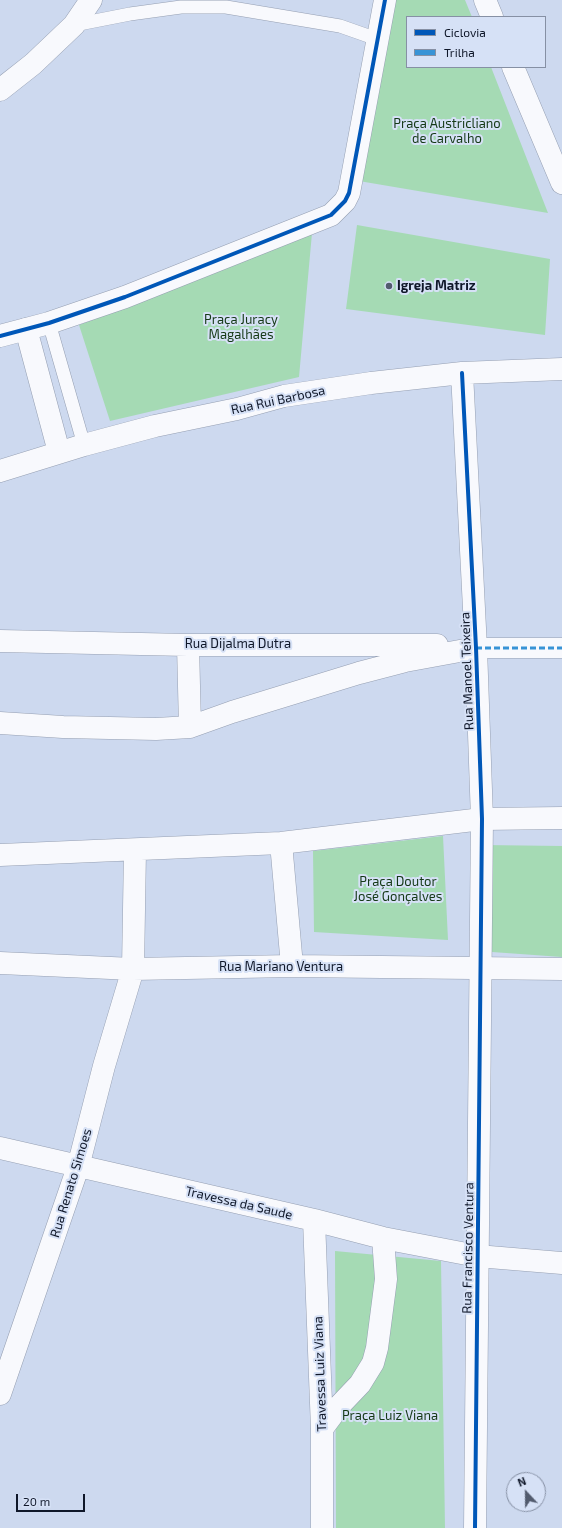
<!DOCTYPE html>
<html>
<head>
<meta charset="utf-8">
<style>
  body { margin:0 }
  #map { position:relative; width:562px; height:1528px; overflow:hidden; background:#cdd9ef; font-family:"Exo 2",sans-serif }
  canvas { display:block }
  .legend { position:absolute; left:406px; top:16px; width:140px; height:52px; box-sizing:border-box; background:#d6e1f6; border:1px solid #8690a4; margin:0; padding:5px 7px; list-style:none; font-size:12px; color:#0f1729 }
  .legend li { display:flex; align-items:center; gap:8px; height:20px }
  .legend b { width:20px; border:1px solid #8690a4 }
  .north { position:absolute; left:506px; top:1472px; width:40px; height:40px; box-sizing:border-box; background:#d6e1f6; border:1px solid #8690a4; border-radius:50%; rotate:338deg; font-size:11px; font-weight:700; line-height:16px; text-align:center; color:#0f1729 }
  .north::after { content:''; display:block; margin:auto; width:14px; height:18px; background:#525b6e; clip-path:polygon(50% 0,100% 100%,50% 72%,0 100%) }
  .scale { position:absolute; left:16px; top:1494px; width:69px; height:18px; box-sizing:border-box; border:2px solid #0f1729; border-top:0; padding-left:5px; font-size:12px; line-height:14px; white-space:nowrap; color:#0f1729; -webkit-text-stroke:3px #d6e1f6; paint-order:stroke }
</style>
</head>
<body>
<div id="map">
<canvas width="562" height="1528"></canvas>
<ul class="legend">
<li><b style="height:5px;background:#0057b8"></b>Ciclovia</li>
<li><b style="height:5px;background:#3893d6"></b>Trilha</li>
</ul>
<div class="north">N</div>
<div class="scale">20 m</div>
</div>
<script>
const g = document.querySelector('canvas').getContext('2d');
g.lineJoin = 'round';
function fillPath(path, color) {
  g.fillStyle = color;
  g.fill(path, 'evenodd');
}
function shape(rows) {
  const path = new Path2D();
  for (const r of rows) {
    path.moveTo(r[0], r[1]);
    for (let i = 2; i < r.length; i += 2) path.lineTo(r[i], r[i + 1]);
  }
  return path;
}
function strokePath(path, color, width, dash) {
  g.strokeStyle = color;
  g.lineWidth = width;
  g.lineCap = dash ? 'butt' : 'round';
  g.setLineDash(dash || []);
  g.stroke(path);
}
function drawText(font, color, halo, rows, align = 'center') {
  g.font = font + ' "Exo 2",sans-serif';
  g.lineWidth = 4;
  g.setLineDash([]);
  g.textBaseline = 'middle';
  g.strokeStyle = halo;
  g.fillStyle = color;
  for (const [text, x, y, turn = 0] of rows) {
    g.save();
    g.translate(x, y);
    g.rotate((+turn || 0) * Math.PI / 180);
    g.textAlign = isNaN(turn) ? turn : align;
    if (halo) g.strokeText(text, 0, 0);
    g.fillText(text, 0, 0);
    g.restore();
  }
}
const green = shape([
  [390,0,465,0,472,17,407,17,407,67,491,67,548,213,353,180],
  [357,225,550,259,545,335,346,309],
  [312,233,299,377,110,421,79,325],
  [443,836,448,940,314,932,313,851],
  [483,845,562,846,562,957,492,952],
  [335,1251,441,1261,445,1528,336,1528]
]);
const service = shape([
  [74,25,130,14,181,7,226,7,340,26,377,39],
  [49,323,84,445]
]);
const pedestrian = shape([
  [476,648,562,648]
]);
const minor = shape([
  [0,90,33,64,74,25,91,0],
  [26,329,59,452],
  [0,641,188,645,437,645],
  [188,645,190,727],
  [0,723,63,727,156,729,190,727,232,712,359,673,405,661,476,648],
  [281,843,292,966],
  [0,855,281,843,482,819,562,818],
  [0,963,133,969,292,966,562,969],
  [0,1148,314,1220,383,1238,477,1256,562,1263],
  [314,1220,322,1429,322,1528],
  [0,1394,78,1167,104,1066,133,969,135,850],
  [322,1429,339,1406,360,1384,373,1363,377,1348,386,1279,383,1238]
]);
const tertiary = shape([
  [485,0,492,17],
  [513,67,562,183],
  [0,336,49,323,125,297,331,215,345,201,349,193,385,0],
  [462,373,476,648,482,819,475,1528],
  [0,471,84,445,155,426,237,409,284,396,371,383,462,373,562,369]
]);
const quiet = shape([
  [476,648,562,648]
]);
const cycleway = shape([
  [0,336,49,323,125,297,331,215,345,201,349,193,385,0],
  [462,373,476,648,482,819,475,1528]
]);
const markers = [
  [389,286,4,"#525b6e"]
];
const parkNames = [
  ["Praça Austricliano",447,124],
  ["de Carvalho",447,139],
  ["Praça Juracy",241,320],
  ["Magalhães",241,335],
  ["Praça Doutor",398,882],
  ["José Gonçalves",398,897],
  ["Praça Luiz Viana",390,1416]
];
const poiNames = [
  ["Igreja Matriz",397,286]
];
const streetNames = [
  ["Rua Rui Barbosa",278,400,-12],
  ["Rua Dijalma Dutra",238,644],
  ["Rua Manoel Teixeira",467,671,-92],
  ["Rua Mariano Ventura",281,967],
  ["Rua Renato Simoes",71,1183,-73],
  ["Travessa da Saude",239,1203,13],
  ["Rua Francisco Ventura",468,1248,-89],
  ["Travessa Luiz Viana",320,1374,-92]
];
fillPath(green, '#a5dab4');
strokePath(service, '#959fb2', 14);
strokePath(pedestrian, '#959fb2', 21);
strokePath(minor, '#959fb2', 23);
strokePath(tertiary, '#959fb2', 23);
strokePath(service, '#f8f9fd', 13);
strokePath(pedestrian, '#f8f9fd', 20);
strokePath(minor, '#f8f9fd', 22);
strokePath(tertiary, '#f8f9fd', 22);
strokePath(quiet, '#3893d6', 3, [6, 3]);
strokePath(cycleway, '#0057b8', 4);
for (const [x, y, r, color] of markers) {
  const dot = new Path2D();
  dot.arc(x, y, r, 0, 2 * Math.PI);
  g.fillStyle = color;
  g.fill(dot);
  strokePath(dot, '#d6e1f6', 1.5);
}
drawText('13px', '#153916', '#d6e1f6', parkNames);
drawText('bold 13px', '#0f1729', '#d6e1f6', poiNames, 'left');
drawText('13px', '#0f1729', '#d6e1f6', streetNames);
</script>
</body>
</html>
